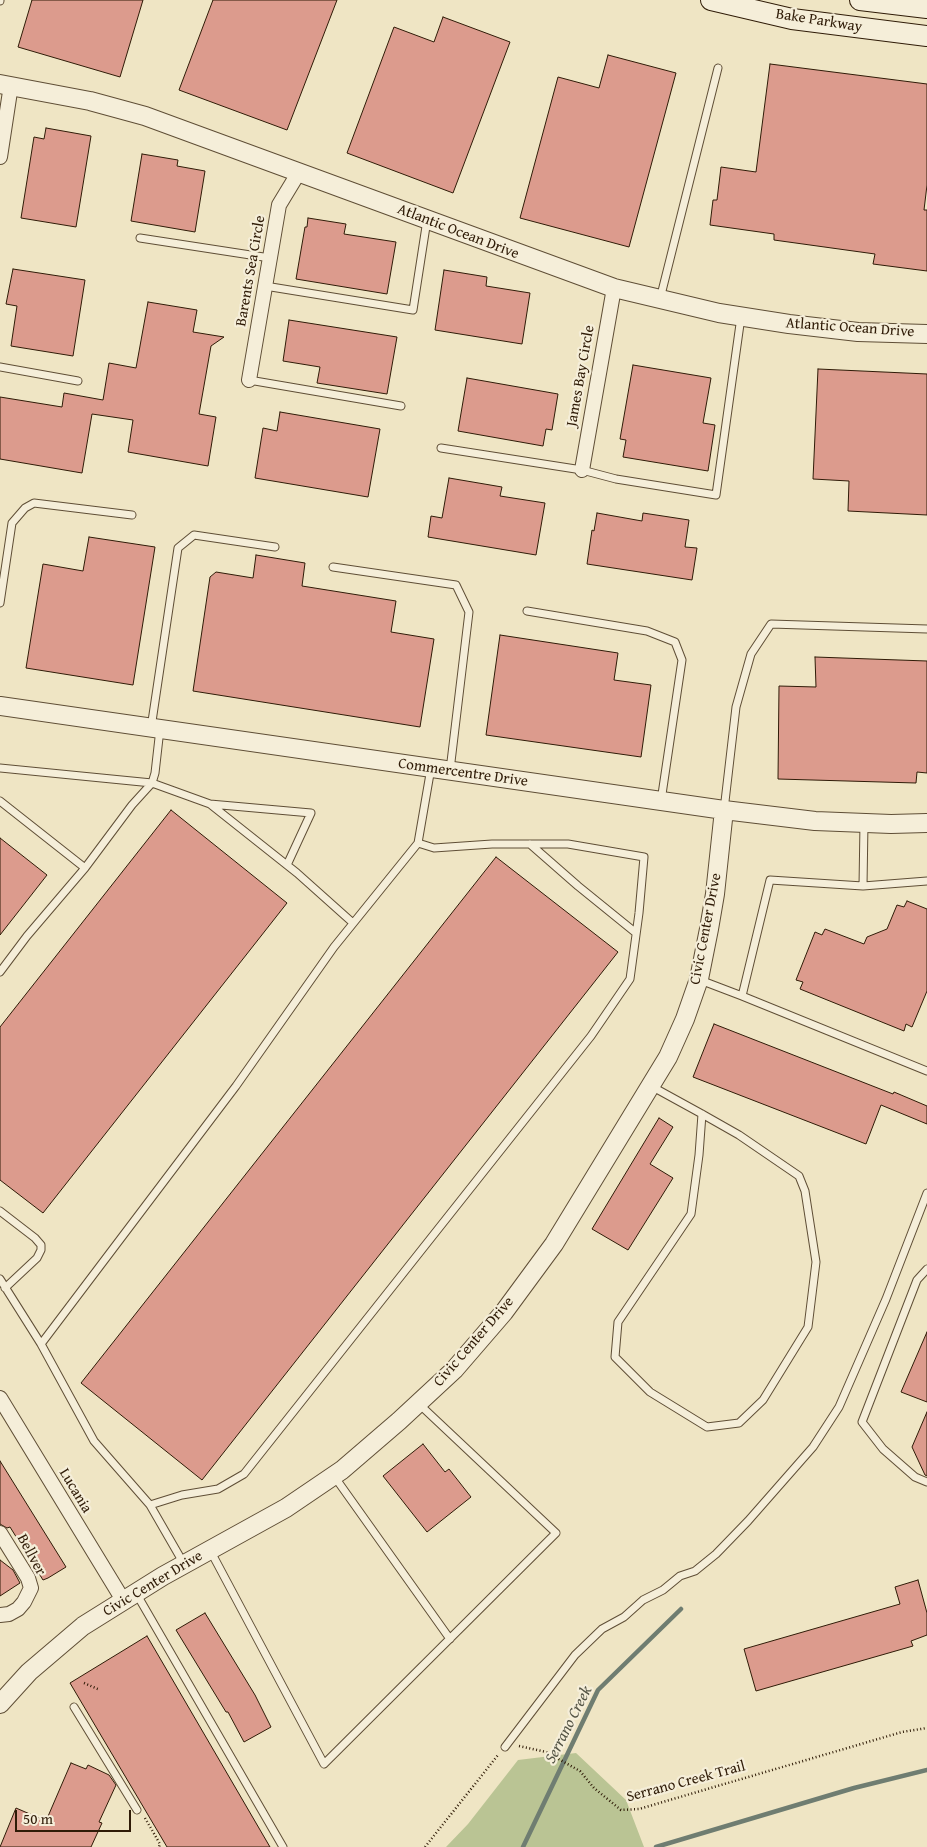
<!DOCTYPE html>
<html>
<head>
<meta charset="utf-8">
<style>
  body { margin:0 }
  #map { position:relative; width:927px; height:1847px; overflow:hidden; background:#efe5c4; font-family:"Gentium Book Plus",serif }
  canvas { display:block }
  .scale { position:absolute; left:15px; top:1810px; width:116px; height:22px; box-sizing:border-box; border:2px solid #2f1b07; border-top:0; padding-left:6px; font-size:15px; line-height:18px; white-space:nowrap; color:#2f1b07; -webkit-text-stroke:4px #f5eed9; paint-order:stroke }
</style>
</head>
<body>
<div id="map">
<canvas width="927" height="1847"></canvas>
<div class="scale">50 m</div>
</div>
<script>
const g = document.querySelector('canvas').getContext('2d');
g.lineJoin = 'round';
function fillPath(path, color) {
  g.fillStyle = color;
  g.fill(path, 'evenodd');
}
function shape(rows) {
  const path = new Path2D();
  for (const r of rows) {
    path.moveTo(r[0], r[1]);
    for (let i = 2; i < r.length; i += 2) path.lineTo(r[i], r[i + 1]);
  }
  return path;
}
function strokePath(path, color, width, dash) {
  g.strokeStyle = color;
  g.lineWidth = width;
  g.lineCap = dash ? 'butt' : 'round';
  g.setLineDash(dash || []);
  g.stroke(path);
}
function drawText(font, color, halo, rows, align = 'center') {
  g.font = font + ' "Gentium Book Plus",serif';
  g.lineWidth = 4.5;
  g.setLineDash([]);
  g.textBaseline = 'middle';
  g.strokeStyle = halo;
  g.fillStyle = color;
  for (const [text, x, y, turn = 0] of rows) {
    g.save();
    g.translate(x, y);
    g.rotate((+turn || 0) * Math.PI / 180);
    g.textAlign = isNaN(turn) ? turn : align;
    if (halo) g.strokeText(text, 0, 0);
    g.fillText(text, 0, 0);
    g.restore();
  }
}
const green = shape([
  [576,1753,626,1800,644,1847,446,1847,468,1824,518,1760]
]);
const stream = shape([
  [523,1847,598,1690,681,1609],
  [656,1847,854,1788,927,1770]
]);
const building = shape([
  [32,0,143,0,120,77,18,47,32,0],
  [213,0,337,0,287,130,179,90,213,0],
  [443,17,510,42,453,193,347,153,394,27,434,42,443,17],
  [608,55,676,73,629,247,520,218,558,77,599,88,608,55],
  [770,64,927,84,927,185,924,210,927,210,927,271,873,264,875,254,774,240,774,234,710,225,713,200,717,200,721,167,756,172,770,64],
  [46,128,91,136,76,227,21,218,34,137,44,139,46,128],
  [142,154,178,160,177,166,205,171,195,232,131,221,142,154],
  [308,218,346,224,344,234,396,242,387,294,296,279,305,227,307,227,308,218],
  [13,269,85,280,73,356,11,346,17,306,6,304,13,269],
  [444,270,487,277,486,286,530,293,522,344,435,330,444,270],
  [148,302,197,310,193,332,224,337,211,346,199,414,216,417,208,466,128,452,133,420,92,414,82,473,0,459,0,397,62,407,64,393,103,400,109,363,136,368,148,302],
  [289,320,397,337,387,394,317,383,320,367,283,361,289,320],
  [633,365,711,378,703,423,715,425,708,471,623,457,626,440,620,439,633,365],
  [818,369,927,374,927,515,848,511,849,481,813,479,818,369],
  [467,378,558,394,552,430,546,429,543,446,458,431,467,378],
  [280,412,380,429,368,497,255,478,263,428,277,431,280,412],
  [449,478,502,487,500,496,545,503,536,555,428,537,431,516,442,518,449,478],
  [597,513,642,521,643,513,689,520,685,547,697,548,692,580,587,564,592,530,594,531,597,513],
  [89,537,155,547,133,685,26,668,43,564,83,571,89,537],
  [256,555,305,563,302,586,396,601,391,632,434,639,420,727,193,691,210,577,216,572,253,578,256,555],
  [500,635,618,653,614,680,651,685,641,757,486,735,500,635],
  [815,657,927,661,927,773,917,772,916,783,778,779,779,686,816,687,815,657],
  [171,810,287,903,43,1213,0,1180,0,1027,171,810],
  [0,838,47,875,0,935,0,838],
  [496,857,618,952,202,1480,81,1383,496,857],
  [907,901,927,909,927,991,912,1027,906,1024,904,1031,800,989,803,982,796,980,815,932,822,935,825,929,864,944,867,937,887,929,897,905,904,907,907,901],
  [714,1024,893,1094,894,1092,927,1106,927,1124,881,1105,866,1144,693,1077,714,1024],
  [659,1118,673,1127,650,1164,673,1178,628,1250,592,1229,659,1118],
  [927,1332,927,1402,901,1392,927,1332],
  [927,1412,927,1476,925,1475,912,1447,927,1412],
  [423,1444,445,1472,449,1469,471,1497,427,1532,383,1476,423,1444],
  [0,1461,66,1567,48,1578,43,1580,10,1527,7,1528,0,1524,0,1461],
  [0,1560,13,1570,20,1583,0,1596,0,1560],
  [918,1580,927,1613,927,1635,911,1641,913,1646,756,1691,744,1649,900,1604,895,1587,918,1580],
  [205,1613,255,1695,271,1727,244,1742,228,1712,226,1712,176,1630,205,1613],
  [147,1636,270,1847,167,1847,70,1683,147,1636],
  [71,1763,86,1769,88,1765,109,1775,116,1785,99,1822,102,1823,91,1847,0,1847,16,1808,46,1821,71,1763]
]);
const path = shape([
  [84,1683,100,1690],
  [519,1746,546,1752,580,1771,594,1788,621,1810,639,1809,902,1732,927,1728],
  [145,1818,160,1844,159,1847],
  [425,1847,498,1755]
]);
const service = shape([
  [0,1,0,0],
  [140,238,270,258],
  [265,286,413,310,427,220],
  [660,299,718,68],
  [0,367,78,381],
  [249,380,401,406],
  [441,448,582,470,616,479,716,495,741,317],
  [333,567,456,585,469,612,450,770],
  [0,603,12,523,25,508,34,503,132,515],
  [527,611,647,631,675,642,682,660,661,801],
  [151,728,178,548,194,535,275,547],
  [0,768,152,783,210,804,297,873,353,923],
  [0,801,85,868],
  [210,804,311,813,287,865],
  [724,810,736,707,751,654,771,624,927,629],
  [530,844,578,886,636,933],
  [927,881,863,886,770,880,742,996,927,1071],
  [863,886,864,823],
  [0,972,27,936,85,868,132,805,152,783,155,773,160,729],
  [700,980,742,996],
  [651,1086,702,1114,739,1135,799,1176,805,1191,816,1262,808,1327,763,1400,739,1423,707,1427,650,1392,615,1357,618,1322,691,1214,699,1155,702,1114],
  [0,1211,35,1238,41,1245,41,1250,37,1258,5,1288],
  [927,1269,917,1280,862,1422,883,1449,915,1477,927,1482],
  [0,1279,41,1344,236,1086,334,947,418,843,431,768],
  [41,1344,94,1441,150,1505,184,1564],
  [334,1476,450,1639],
  [150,1505,182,1495,218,1489,244,1474,591,1036,630,979,639,913,644,857,568,844,492,844,434,848,418,843],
  [210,1550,324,1764,556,1533,419,1404],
  [136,1593,283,1847],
  [74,1707,137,1810],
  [505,1747,575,1655,602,1629,624,1617,643,1600,663,1590,680,1576,695,1571,716,1554,748,1521,813,1447,839,1407,886,1299,927,1193]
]);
const minor = shape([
  [0,157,11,85],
  [249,380,279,205,299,172],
  [582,470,614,288],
  [0,1398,123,1600],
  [0,1533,28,1578,31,1588,24,1602,18,1609,9,1614,0,1615]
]);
const tertiary = shape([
  [0,84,90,101,145,116,614,288,719,313,789,324,858,332,927,334],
  [0,706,724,810,815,821,891,824,927,823],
  [0,1704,29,1672,83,1626,163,1576,286,1508,342,1470,399,1421,454,1370,504,1312,554,1244,668,1057,685,1019,699,979,709,929,715,894,724,810]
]);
const secondary = shape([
  [711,0,792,19,927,36],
  [860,0,927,8]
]);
const streetNames = [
  ["Bake Parkway",819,21,9],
  ["Atlantic Ocean Drive",458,232,21],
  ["Barents Sea Circle",251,271,-80],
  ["Atlantic Ocean Drive",850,328,4],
  ["James Bay Circle",581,376,-80],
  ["Commercentre Drive",463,773,8],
  ["Civic Center Drive",706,929,-79],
  ["Civic Center Drive",474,1342,-49],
  ["Lucania",75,1491,59],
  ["Bellver",31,1555,62],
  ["Civic Center Drive",153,1584,-31],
  ["Serrano Creek Trail",686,1782,-15]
];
const waterNames = [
  ["Serrano Creek",569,1725,-63]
];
fillPath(green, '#bac494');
strokePath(stream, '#6f7d71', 4.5);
fillPath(building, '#dc9b8d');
strokePath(building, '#2f1b07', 1);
strokePath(service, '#5f4e36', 9);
strokePath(minor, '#5f4e36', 16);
strokePath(tertiary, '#5f4e36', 20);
strokePath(secondary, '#2f1b07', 22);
strokePath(path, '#2f1b07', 2.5, [1, 2.5]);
strokePath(service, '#f5eed9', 7);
strokePath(minor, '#f5eed9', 14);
strokePath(tertiary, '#f5eed9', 18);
strokePath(secondary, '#f5eed9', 20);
drawText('15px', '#2f1b07', '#f5eed9', streetNames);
drawText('italic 16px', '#545445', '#f5eed9', waterNames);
</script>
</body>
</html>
